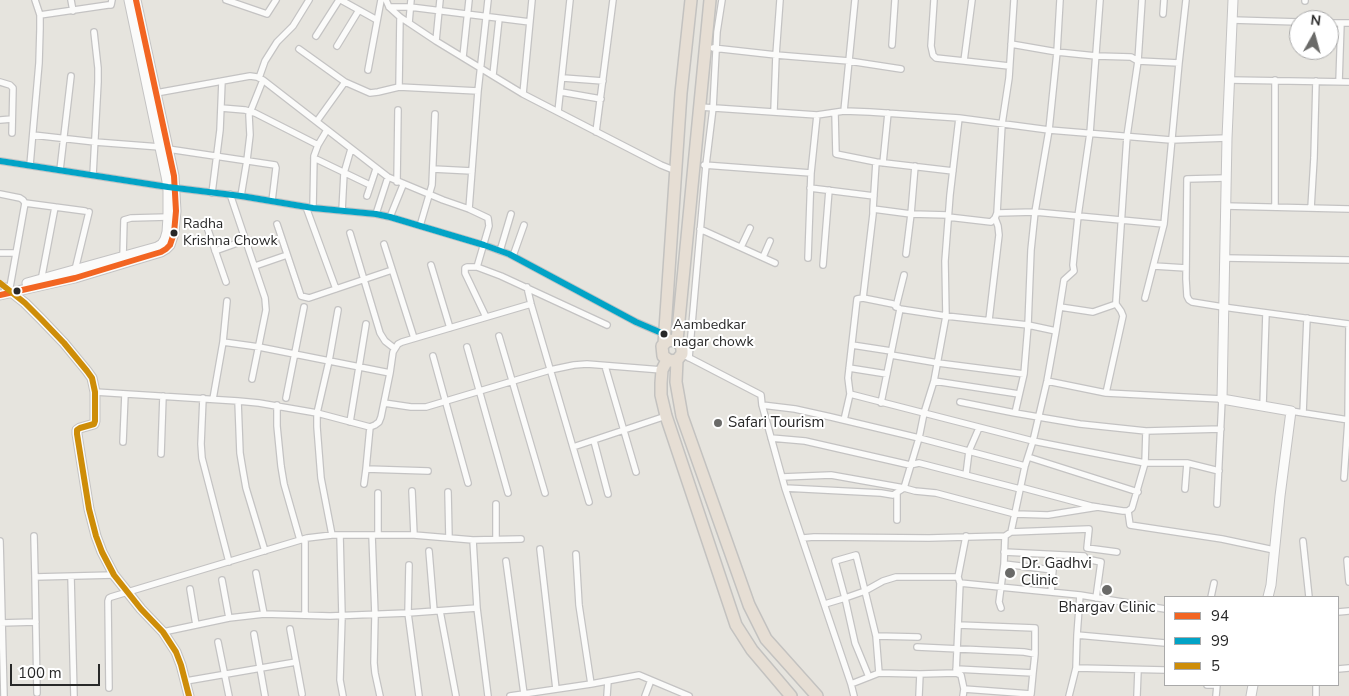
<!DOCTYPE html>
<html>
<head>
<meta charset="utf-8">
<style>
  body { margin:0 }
  #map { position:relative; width:1349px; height:696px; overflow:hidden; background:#e6e4de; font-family:"Nunito Sans",sans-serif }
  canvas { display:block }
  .legend { position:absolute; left:1164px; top:596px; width:175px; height:90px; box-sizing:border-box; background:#fff; border:1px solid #a9a9a9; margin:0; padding:6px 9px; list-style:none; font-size:15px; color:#282828 }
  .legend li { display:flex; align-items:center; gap:10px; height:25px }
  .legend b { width:25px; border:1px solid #a9a9a9 }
  .north { position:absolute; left:1289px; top:10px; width:50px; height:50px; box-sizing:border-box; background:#fff; border:1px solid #a9a9a9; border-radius:50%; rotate:7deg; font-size:14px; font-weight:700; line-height:20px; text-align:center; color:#282828 }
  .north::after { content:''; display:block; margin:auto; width:18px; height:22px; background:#6a6a68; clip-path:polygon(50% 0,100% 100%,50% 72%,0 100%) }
  .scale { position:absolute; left:10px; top:664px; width:90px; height:22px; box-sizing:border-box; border:2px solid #282828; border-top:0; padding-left:6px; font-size:15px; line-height:18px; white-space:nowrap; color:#282828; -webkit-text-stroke:4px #fff; paint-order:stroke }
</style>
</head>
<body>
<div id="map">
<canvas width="1349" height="696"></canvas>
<ul class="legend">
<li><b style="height:6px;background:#f26522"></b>94</li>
<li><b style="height:6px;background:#02a3c6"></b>99</li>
<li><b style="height:6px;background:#ce8d08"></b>5</li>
</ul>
<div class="north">N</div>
<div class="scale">100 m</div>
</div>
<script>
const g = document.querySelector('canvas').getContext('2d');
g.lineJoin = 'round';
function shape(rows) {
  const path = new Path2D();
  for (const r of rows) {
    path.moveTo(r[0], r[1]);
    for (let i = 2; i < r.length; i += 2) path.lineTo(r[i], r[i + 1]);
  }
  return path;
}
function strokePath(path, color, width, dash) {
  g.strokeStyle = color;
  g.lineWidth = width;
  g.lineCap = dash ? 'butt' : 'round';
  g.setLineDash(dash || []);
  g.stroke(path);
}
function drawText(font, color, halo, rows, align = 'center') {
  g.font = font + ' "Nunito Sans",sans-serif';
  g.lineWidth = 4;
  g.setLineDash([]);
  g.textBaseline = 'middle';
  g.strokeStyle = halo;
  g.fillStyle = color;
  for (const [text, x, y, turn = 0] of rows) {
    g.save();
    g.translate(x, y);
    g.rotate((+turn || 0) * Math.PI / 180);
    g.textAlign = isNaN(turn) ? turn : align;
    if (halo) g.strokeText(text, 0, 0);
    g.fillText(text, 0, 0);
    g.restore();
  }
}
const street = shape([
  [71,0,73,11],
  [226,0,267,14,276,0],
  [341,0,377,20],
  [386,0,389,7,400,17,436,41,523,94,661,165,676,171],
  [934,0,931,46,933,55,936,58,964,61],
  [972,0,964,61,1009,66],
  [1305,1,1305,0],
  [389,7,410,7,530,22],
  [1163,14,1164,0],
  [40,15,108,5,111,5,112,0],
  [1232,20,1299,22],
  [409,23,411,0],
  [1329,23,1349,23],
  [316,36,339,0],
  [436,41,440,0],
  [892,45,895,0],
  [337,46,359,10],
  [713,48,776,55,849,61,901,69],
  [299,49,345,82,370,93,378,92,399,87,478,91],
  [463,57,469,0],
  [1179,63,1186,0],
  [368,70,381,0],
  [493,75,499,19],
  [259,78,265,61,277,42,293,26,309,0],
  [563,78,603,81],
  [1229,80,1349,82],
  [0,82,10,85,13,88,12,133],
  [1339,82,1341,23],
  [399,87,400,17],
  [561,92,601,99],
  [156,93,250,76,257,77,263,80,388,177,443,200,469,209,488,218,489,226,477,267],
  [523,94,532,0],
  [700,107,817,115,844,111,870,112,959,118,1049,130,1171,140,1227,138],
  [221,108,245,110,255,113,318,145],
  [774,111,776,55,780,0],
  [844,111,855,0],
  [558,112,570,0],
  [835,113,836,154,876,162],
  [959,118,950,195,945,261,946,316,934,381,924,413,919,438,904,488,915,491,936,493,1015,514,1048,515,1098,507],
  [0,120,12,119],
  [317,121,345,82],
  [596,132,613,0],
  [33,135,95,142,160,147],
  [168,149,275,165,276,168,272,201],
  [314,158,370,185],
  [0,161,168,187,241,196,313,208,376,214,390,217,484,245,509,254,636,322,664,334],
  [883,163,888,113],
  [30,165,39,63,40,29,40,15,35,0],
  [704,165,811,173],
  [433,169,472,171],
  [60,170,71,76],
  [93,175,98,82,98,68,94,32],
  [1226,178,1187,179,1186,279,1187,296,1189,300,1192,302,1223,307,1349,324],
  [397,182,398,110],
  [810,188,874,196],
  [212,193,220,130,222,81],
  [0,194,20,198,23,200,25,203,10,287],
  [230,194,265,298,266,310,252,379],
  [241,196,247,160,250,135,249,115,263,80],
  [367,196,376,169],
  [25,203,85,211],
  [1225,206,1349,209],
  [306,207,336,289],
  [1275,207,1275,80],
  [313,208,314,156,318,145,327,130],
  [1311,208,1314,158,1316,81],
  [469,209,478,91,488,0],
  [873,209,876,162,953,171],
  [342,211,344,173,351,149],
  [997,213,1035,212,1164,224,1179,63,1138,61,1131,57,1096,56,1057,52,1011,44],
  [376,214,388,177],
  [948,215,911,214,873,209,873,214,863,298,893,304,900,309,946,316,1028,325,1056,331],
  [390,217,403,185],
  [948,217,991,222,995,218,997,213,1002,124,1009,78,1014,0],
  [277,224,301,296,309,298,392,270],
  [420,226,432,185,435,114],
  [207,227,226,282],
  [700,229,775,263],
  [350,233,380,333,385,341,394,348],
  [384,244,414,338],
  [741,247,750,228],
  [215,251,246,240],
  [500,251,511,214],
  [0,253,16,253],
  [906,254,911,214,915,166],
  [513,256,524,225],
  [123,257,124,220,131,218,168,217],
  [763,257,770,241],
  [808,258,811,173,817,115],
  [1224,258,1349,260],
  [431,265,450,328],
  [823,265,829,190],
  [255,266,287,255],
  [1154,266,1186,268],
  [75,270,89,212],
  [41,281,55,207],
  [527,287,531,304,589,502],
  [1145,298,1164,224],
  [896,307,904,275],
  [1060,307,1093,312,1116,304],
  [486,317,465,273,465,268,467,267,477,267,501,276,607,325],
  [989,320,999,235,998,226,995,218],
  [499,336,545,493],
  [223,342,259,347,390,373],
  [852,345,891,351],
  [467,347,508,493],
  [682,354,761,395,762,405,785,488,851,684,879,673,920,674,956,673,960,583,958,577,896,577,883,581,865,591,876,636,879,673],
  [891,355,938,363,1024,374],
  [433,356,468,483],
  [689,358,706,165,713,108,717,32,722,0],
  [605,366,636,472],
  [849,368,887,374],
  [934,381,1019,394],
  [1047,381,1106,393,1222,399,1217,504],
  [95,392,238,401,259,403,317,413,370,427,375,425,379,422,381,417,390,373,393,352,398,344,402,342,531,304],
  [1106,393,1123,316,1121,311,1116,304,1116,301,1127,136,1138,61,1142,0],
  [850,394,1033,441,1145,463,1187,463,1219,471],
  [203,398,201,444,202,458,229,562],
  [286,398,304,307],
  [213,399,223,342,227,301],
  [238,401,240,453,243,471,246,488,265,551],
  [960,402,1015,413,1080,424,1146,431,1221,429],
  [384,403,411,407,426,407,550,370,574,365,587,364,662,370],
  [881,403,900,309],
  [277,405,277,426,281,466,284,484,300,540],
  [762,405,795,409,831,417,919,438,1025,466],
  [1263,406,1266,313],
  [1291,411,1349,420],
  [1015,413,1024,374,1028,325,1031,250,1035,212,1049,130,1057,52,1060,0],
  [1303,413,1307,318],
  [844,420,850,394,848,378,857,299,863,298],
  [350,422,366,324],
  [370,427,366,469,428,471],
  [771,438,805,441,910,465,919,463,1020,489],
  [594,441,608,494],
  [123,442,125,394],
  [573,447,666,416],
  [161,454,163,396],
  [1028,457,1138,492],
  [966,475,969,451,979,428],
  [782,477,831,475,904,488],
  [1344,478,1348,420,1349,324],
  [364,484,366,469],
  [1020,487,1091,506,1123,511,1128,511,1132,508,1145,463,1146,431],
  [785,488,881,493,893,495,904,488],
  [1185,489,1187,463],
  [412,491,414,535],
  [448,492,449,538],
  [378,493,378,535],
  [496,504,496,539],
  [1128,511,1130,525,1222,539,1274,550],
  [897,520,897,493],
  [1011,532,1025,466,1033,441,1047,381,1056,331,1064,280,1074,271,1073,265,1078,216,1090,133,1100,0],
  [332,535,321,478,317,427,317,413,329,361,338,310],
  [340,535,342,616,340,680,343,696],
  [372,535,375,615,374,663,375,673,380,696],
  [34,536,35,577],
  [803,538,814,537,929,538,1005,536,1011,532,1089,529,1087,548,1117,552],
  [305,539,305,615],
  [473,540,477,608,488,696],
  [0,541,4,696],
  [1303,541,1309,597],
  [540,549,556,689],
  [429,551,434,611],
  [1004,552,1084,556,1086,559,1101,562,1096,598],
  [576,554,579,605,591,684],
  [1347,560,1349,582],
  [506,561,524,694],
  [1004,564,1053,570,1051,592],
  [409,565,408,613,419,696],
  [256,573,264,614],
  [71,577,74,696],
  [958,577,966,536],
  [222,580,229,618],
  [960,583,1080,595,1165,609],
  [190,589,196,625],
  [1211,597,1214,583],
  [825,604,845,598,865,591,856,555,835,561,845,598,855,643,869,677],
  [1001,608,999,602,1004,564,1005,536],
  [440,611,456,696],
  [1338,612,1349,611],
  [0,623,36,622],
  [290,629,302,694],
  [163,632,229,618,264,614,330,616,408,613,477,608],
  [254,634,265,696],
  [1077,635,1165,643],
  [876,636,918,637],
  [218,642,229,696],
  [917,647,1024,652,1035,654],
  [1076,668,1165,670],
  [956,669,1033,673,1035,654,1035,628,958,625],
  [1338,669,1349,668],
  [956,673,961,675,964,689,963,696],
  [186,681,296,662],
  [851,684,854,696],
  [1207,685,1217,685,1216,696],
  [1316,685,1316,696],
  [109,688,108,601,109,598,111,597,307,538,332,535,414,535,473,540,521,539],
  [964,689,1031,694,1033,673],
  [37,693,35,577,114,575],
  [510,696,591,684,639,675,689,696],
  [607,696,608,681],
  [645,696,651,680],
  [919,696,920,674],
  [1069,696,1076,668,1077,635,1080,595],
  [1137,696,1138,670]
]);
const secondary = shape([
  [1233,0,1227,138,1222,399,1291,411,1280,496,1271,585,1268,597],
  [27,283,157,247,162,244,165,239,167,232,168,217,168,187,166,176,129,0],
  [6,288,25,303,41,319,64,343,87,371,92,378,95,392,95,421,94,424,80,428,77,430,77,434,89,509,96,536,102,552,114,575,141,609,163,632,176,652,181,665,189,696],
  [0,295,75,278,141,258,161,252,166,249,170,245,174,233,176,211,174,176,136,0],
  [1251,696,1253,685]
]);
const highway = shape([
  [677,341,710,0],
  [664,344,681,93,691,0],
  [667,360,662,370,661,383,661,395,666,416,736,625,752,650,791,696],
  [677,360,670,361,663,356,662,346,668,340,677,341,682,347,682,354,677,360,676,382,682,416,749,605,766,639,817,696]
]);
const bus1 = shape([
  [0,295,75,278,141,258,161,252,166,249,170,245,174,233,176,211,174,176,136,0]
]);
const bus2 = shape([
  [0,161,168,187,241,196,313,208,376,214,390,217,484,245,509,254,636,322,664,334]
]);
const bus3 = shape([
  [0,283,25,303,41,319,64,343,87,371,92,378,95,392,95,421,94,424,80,428,77,430,77,434,89,509,96,536,102,552,114,575,141,609,163,632,176,652,181,665,189,696]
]);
const markers = [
  [174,233,4.5,"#282828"],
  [17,291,4.5,"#282828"],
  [664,334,4.5,"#282828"],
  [718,423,5,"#6a6a68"],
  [1010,573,6,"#6a6a68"],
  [1107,590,6,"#6a6a68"]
];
const busNames = [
  ["Radha",183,225],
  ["Krishna Chowk",183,242],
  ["Aambedkar",673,326],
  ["nagar chowk",673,343]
];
const poiNames = [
  ["Safari Tourism",728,423],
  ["Dr. Gadhvi",1021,564],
  ["Clinic",1021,581],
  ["Bhargav Clinic",1107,608,"center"]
];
strokePath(street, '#c4c3c3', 8);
strokePath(secondary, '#c4c3c3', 11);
strokePath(highway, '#c3c2c0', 14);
strokePath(street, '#fbfbfa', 5.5);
strokePath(secondary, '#fbfbfa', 9);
strokePath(highway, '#e6ded4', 11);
strokePath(bus1, '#f26522', 6);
strokePath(bus2, '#02a3c6', 6);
strokePath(bus3, '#ce8d08', 6);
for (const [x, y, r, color] of markers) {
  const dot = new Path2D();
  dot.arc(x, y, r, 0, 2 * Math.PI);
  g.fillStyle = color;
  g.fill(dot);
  strokePath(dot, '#fff', 2);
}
drawText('14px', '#282828', '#fff', busNames, 'left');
drawText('15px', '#282828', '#fff', poiNames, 'left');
</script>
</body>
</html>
